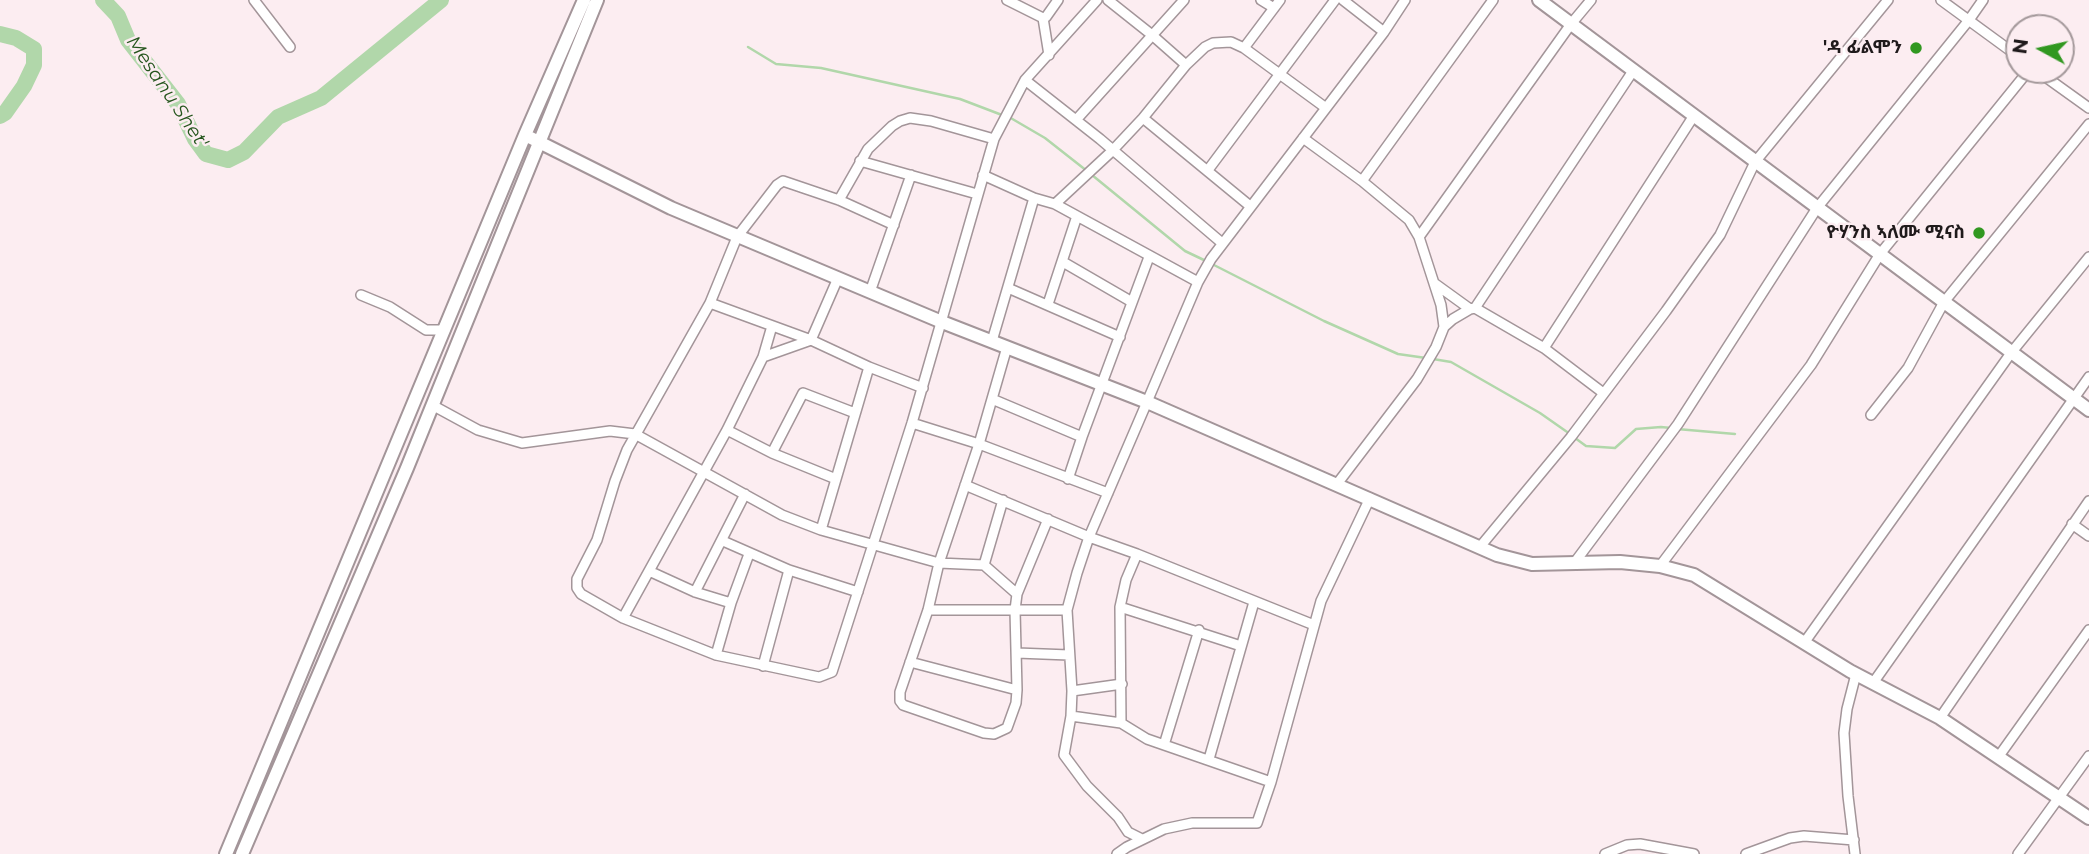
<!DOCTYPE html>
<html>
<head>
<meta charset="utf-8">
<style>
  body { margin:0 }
  #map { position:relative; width:2089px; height:854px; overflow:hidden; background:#fcedf1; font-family:Montserrat,sans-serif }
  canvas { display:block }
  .north { position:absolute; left:2005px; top:14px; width:70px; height:70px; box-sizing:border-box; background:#fcedf1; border:2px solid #a4999b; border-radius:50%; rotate:278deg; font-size:19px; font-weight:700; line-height:28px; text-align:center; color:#1f1a1b }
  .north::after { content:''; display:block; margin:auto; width:24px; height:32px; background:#319820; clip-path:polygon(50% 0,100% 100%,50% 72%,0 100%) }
</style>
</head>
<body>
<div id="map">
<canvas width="2089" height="854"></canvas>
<div class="north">N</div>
</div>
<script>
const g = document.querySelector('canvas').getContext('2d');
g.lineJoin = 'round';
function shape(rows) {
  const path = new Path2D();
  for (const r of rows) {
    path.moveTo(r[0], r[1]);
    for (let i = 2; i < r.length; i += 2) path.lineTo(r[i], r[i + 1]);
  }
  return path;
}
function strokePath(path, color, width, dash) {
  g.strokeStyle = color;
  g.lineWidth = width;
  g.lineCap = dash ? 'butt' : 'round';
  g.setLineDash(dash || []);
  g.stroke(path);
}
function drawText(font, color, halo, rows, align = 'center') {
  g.font = font + ' Montserrat,"Noto Sans Ethiopic",sans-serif';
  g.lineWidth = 5;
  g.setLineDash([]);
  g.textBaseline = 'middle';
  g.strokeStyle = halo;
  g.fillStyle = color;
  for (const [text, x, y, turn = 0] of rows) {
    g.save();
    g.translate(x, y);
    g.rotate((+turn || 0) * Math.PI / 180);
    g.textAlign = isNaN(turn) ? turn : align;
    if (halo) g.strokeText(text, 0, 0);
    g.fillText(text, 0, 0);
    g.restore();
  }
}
const stream = shape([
  [748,47,776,64,821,68,960,99,1002,115],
  [1009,117,1045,138,1087,171],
  [1092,175,1185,251,1206,261],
  [1212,264,1324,321,1398,354,1426,358],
  [1433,359,1451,362,1540,413,1570,434],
  [1677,429,1735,434],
  [1575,438,1586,446,1615,448,1636,429,1661,427,1671,428]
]);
const river = shape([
  [103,0,118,16,128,40,178,104,195,139,206,154,228,160,244,152,278,117,321,98,441,0],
  [0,34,16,38,34,49,34,65,24,86,5,113,0,116]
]);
const street = shape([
  [254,0,290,47],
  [1007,0,1043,18,1046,17,1058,0],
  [1108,0,1152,35,1186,65],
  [1261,0,1274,8],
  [1343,0,1384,32],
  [1941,0,2019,57],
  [1043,18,1049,55],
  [1244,48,1280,0],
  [2036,70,2089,108],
  [1025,80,1100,139,1222,243],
  [1143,118,1250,206],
  [1076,120,1184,0],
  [1303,138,1362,181,1409,220,1419,237,1441,305,1444,327],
  [860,161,977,194],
  [1208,170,1335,0],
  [983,175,1034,198,1055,204,1198,282],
  [1362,181,1493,0],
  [839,200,868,149,892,126,900,121,910,118,931,121,994,139],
  [1055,204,1112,151,1143,118,1186,65,1205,47,1213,43,1231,42,1244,48,1326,108],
  [894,225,839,200,783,181,777,185,737,237,710,303,627,450,615,481,597,540,577,579,577,588,581,594,623,618,716,655,819,677,832,672,912,423,994,139,1025,80,1097,0],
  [1419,237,1571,24,1591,0],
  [1063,262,1132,302],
  [1434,283,1470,309],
  [1008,288,1120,337],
  [870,292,911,175],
  [361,295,390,307,426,330,445,330],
  [710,303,811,340,869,367,923,388],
  [1048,304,1077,216],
  [1475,308,1633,71],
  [992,341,1034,198],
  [1007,347,979,444,939,563,928,610,900,692,900,701,903,705,984,733,994,734,1007,728,1016,703,1017,690,1015,610,1017,594,1048,519],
  [1544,348,1693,117],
  [763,357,811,340,838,278],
  [992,399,1082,437],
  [432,405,478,430,522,443,610,431,635,434,782,515,821,530,939,563,984,565,1017,594],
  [1871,415,1908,368,1944,302,2089,124],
  [912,423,979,444,1108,493],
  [727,430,772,453,836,479],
  [772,453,803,393,855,413],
  [1068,479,1082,437,1149,257],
  [1337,484,1417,379,1436,347,1444,327,1453,319,1470,309,1475,308,1544,348,1602,392],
  [965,485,1089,537,1137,554,1314,625],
  [2072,524,2089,536],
  [821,530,869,367],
  [723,541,789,570,858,592],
  [1479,548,1571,437,1666,311,1720,235,1755,162,1888,0],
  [1575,562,1678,424,1817,208,1969,20,1983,0],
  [984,565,1003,500],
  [1660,566,1811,365,1880,254,2029,70],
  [649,571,695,592,731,603,749,554],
  [695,592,745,494],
  [1120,607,1241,646],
  [928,610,1067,610],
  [623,618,727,430,763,357,772,326],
  [1804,643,2011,353,2089,257],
  [1017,653,1069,655],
  [716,655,731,603],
  [910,662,1017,690],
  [763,666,789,570],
  [1873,683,2089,377],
  [1072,691,1122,684],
  [1071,716,1121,723,1147,739,1271,782,1321,601,1370,498],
  [1940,718,2089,501],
  [1121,723,1120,607,1126,580,1137,554],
  [1164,745,1199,630],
  [1999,756,2089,630],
  [1209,759,1254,602],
  [1142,839,1128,832,1118,817,1087,786,1064,755,1071,716,1072,691,1067,610,1077,573,1089,537,1147,402,1198,282,1211,259,1384,32,1405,0],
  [1117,854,1127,847,1164,829,1192,823,1257,823,1271,782],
  [1605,854,1627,845,1640,844,1694,854],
  [1746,854,1790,838,1804,836,1854,840],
  [1855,854,1848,796,1844,733,1847,709,1856,674],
  [2018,854,2089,756]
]);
const secondary = shape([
  [1539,0,2089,410],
  [525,135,671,208,942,322,1147,402,1497,555,1532,564,1620,562,1660,566,1694,575,1850,671,1940,718,2089,818],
  [226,854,525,135,584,0],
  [242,854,407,468,597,0]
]);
const markers = [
  [1916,48,7,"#319820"],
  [1979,233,7,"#319820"]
];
const poiNames = [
  ["'ዳ ፊልሞን",1902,48],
  ["ዮሃንስ ኣለሙ ሚናስ",1965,233]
];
const waterNames = [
  ["Mesanu Shet'",167,92,56]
];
strokePath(stream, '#b1d7aa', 2.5);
strokePath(river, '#b1d7aa', 16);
strokePath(street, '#a39599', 12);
strokePath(secondary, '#a39599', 16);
strokePath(street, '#fff', 9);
strokePath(secondary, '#fff', 12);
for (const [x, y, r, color] of markers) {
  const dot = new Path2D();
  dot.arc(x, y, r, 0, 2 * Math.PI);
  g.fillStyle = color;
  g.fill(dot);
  strokePath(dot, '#fcedf1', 2.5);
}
drawText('bold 18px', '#1f1a1b', '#fcedf1', poiNames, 'right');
drawText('italic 19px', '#24551c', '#fcedf1', waterNames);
</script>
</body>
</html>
